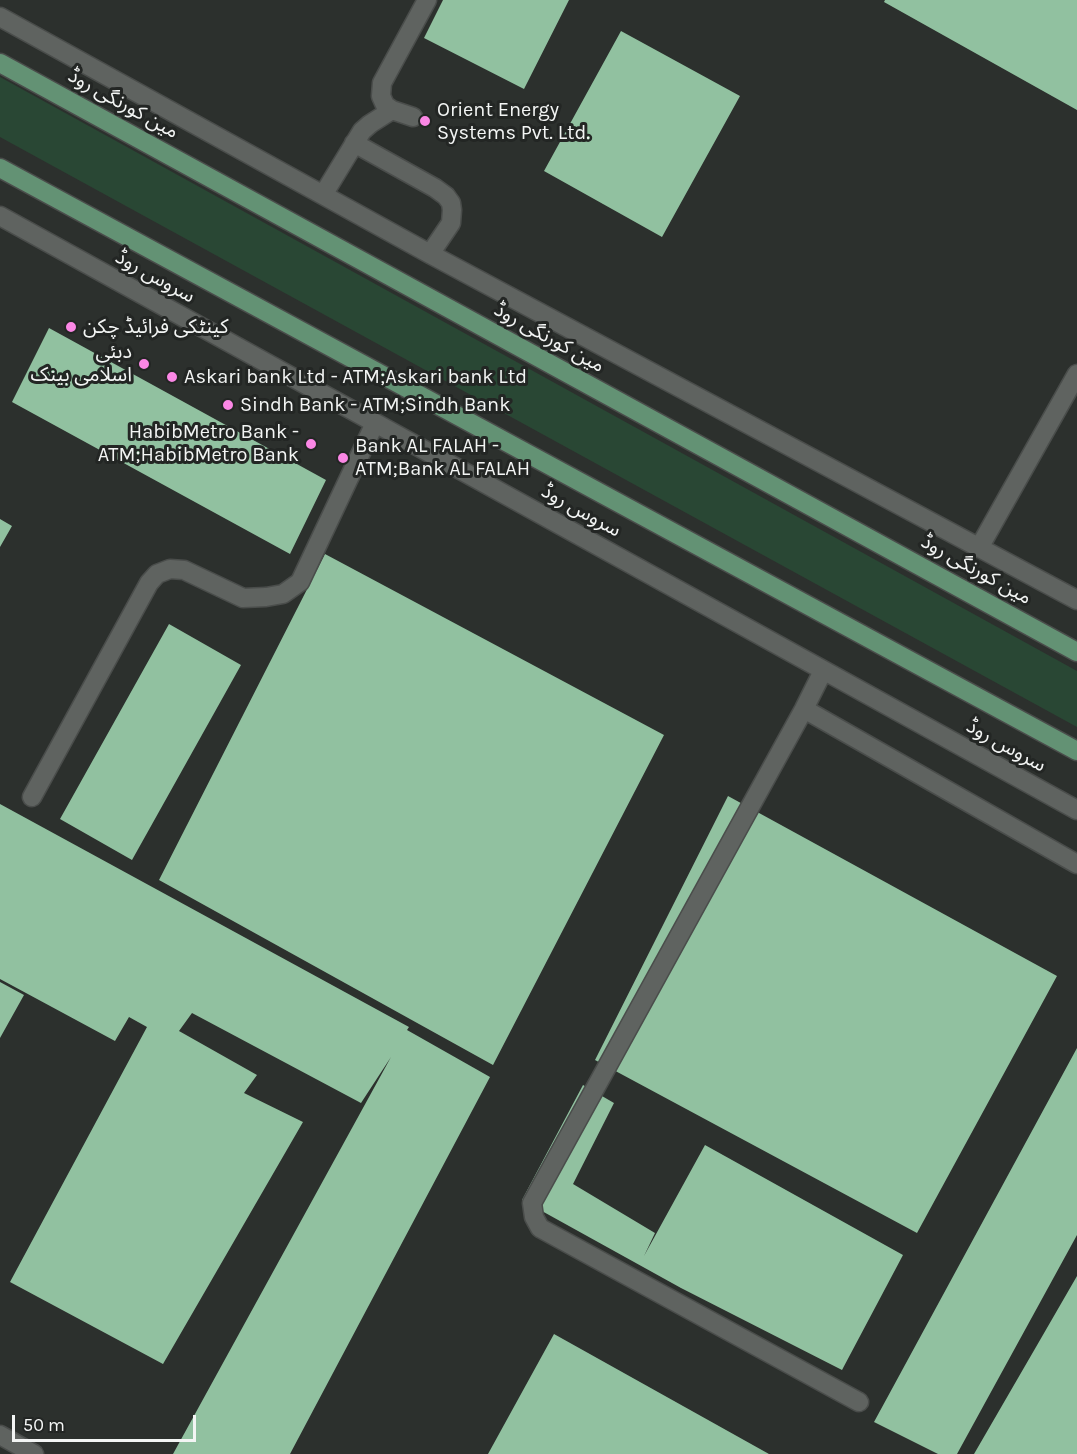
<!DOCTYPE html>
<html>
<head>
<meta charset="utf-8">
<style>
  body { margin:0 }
  #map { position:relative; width:1077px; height:1454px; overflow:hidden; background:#2c302d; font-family:Karla,sans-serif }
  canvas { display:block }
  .scale { position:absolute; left:12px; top:1415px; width:184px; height:27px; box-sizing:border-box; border:3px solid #f3f5f4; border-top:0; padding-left:8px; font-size:18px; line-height:21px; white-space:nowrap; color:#f3f5f4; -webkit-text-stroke:4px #232624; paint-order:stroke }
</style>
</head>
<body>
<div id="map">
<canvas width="1077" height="1454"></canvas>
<div class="scale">50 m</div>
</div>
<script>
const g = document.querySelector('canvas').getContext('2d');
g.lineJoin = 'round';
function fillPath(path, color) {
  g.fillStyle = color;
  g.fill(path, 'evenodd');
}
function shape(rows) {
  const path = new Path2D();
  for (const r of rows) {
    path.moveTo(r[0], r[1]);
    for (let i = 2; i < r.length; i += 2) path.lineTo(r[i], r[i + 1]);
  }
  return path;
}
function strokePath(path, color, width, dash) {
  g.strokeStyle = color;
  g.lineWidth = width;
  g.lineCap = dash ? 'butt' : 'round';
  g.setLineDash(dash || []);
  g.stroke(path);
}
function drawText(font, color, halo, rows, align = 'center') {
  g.font = font + ' Karla,"Noto Sans Arabic",sans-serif';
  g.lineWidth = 6;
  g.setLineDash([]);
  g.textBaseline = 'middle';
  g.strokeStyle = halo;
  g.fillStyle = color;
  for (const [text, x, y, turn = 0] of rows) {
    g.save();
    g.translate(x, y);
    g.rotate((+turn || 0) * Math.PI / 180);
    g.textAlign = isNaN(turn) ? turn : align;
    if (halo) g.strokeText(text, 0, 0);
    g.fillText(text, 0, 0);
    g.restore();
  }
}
const green = shape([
  [0,77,1077,671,1077,727,0,137]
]);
const building = shape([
  [443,0,569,0,524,89,424,38],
  [885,0,1077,0,1077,110,884,2],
  [621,31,740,96,662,237,544,171],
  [49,328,326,480,290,554,12,402],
  [0,519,12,526,0,547],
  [325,554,664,735,493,1065,159,880],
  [169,624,241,665,132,860,60,819],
  [728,796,1057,976,917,1233,595,1060],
  [0,804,409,1027,407,1030,490,1077,290,1454,173,1454,391,1057,361,1103,192,1013,179,1031,257,1075,244,1093,303,1122,163,1364,10,1282,147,1027,129,1017,115,1041,0,979],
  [0,982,24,995,0,1038],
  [1077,1048,1077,1235,957,1454,938,1454,874,1422],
  [583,1085,614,1103,573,1184,655,1233,644,1256,705,1145,903,1255,842,1370,681,1288,522,1200],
  [1077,1276,1077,1454,974,1454,1036,1347],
  [554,1334,769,1454,488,1454]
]);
const minor = shape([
  [0,17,430,254,1077,600],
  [413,117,392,110,385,105,381,96,382,83,427,0],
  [354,143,435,188,446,196,451,203,452,210,451,223,430,254],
  [323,195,362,131,370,124,392,110],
  [0,216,1077,810],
  [979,548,1077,374],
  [823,671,804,709,532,1203,534,1217,540,1228,859,1402],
  [804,709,1077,864],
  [32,797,149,583,157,574,170,569,184,570,243,598,266,597,283,594,300,582,375,423],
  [0,1435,34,1454]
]);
const major = shape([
  [0,63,1077,652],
  [0,168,1077,751]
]);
const markers = [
  [425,121,6,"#fb87e5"],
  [71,327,6,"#fb87e5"],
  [144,364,6,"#fb87e5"],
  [172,377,6,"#fb87e5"],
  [228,405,6,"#fb87e5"],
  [311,444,6,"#fb87e5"],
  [343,458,6,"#fb87e5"]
];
const streetNames = [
  ["مین کورنگی روڈ",123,104,29],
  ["سروس روڈ",155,277,29],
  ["مین کورنگی روڈ",549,338,29],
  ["سروس روڈ",581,511,29],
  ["مین کورنگی روڈ",976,570,29],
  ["سروس روڈ",1006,746,29]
];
const poiNames = [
  ["Orient Energy",437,110],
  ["Systems Pvt. Ltd.",437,133],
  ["کینٹکی فرائیڈ چکن",83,327],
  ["دبئی",132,352,"right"],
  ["اسلامی بینک",132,375,"right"],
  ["Askari bank Ltd - ATM;Askari bank Ltd",184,377],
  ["Sindh Bank - ATM;Sindh Bank",240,405],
  ["HabibMetro Bank -",299,432,"right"],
  ["ATM;HabibMetro Bank",299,455,"right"],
  ["Bank AL FALAH -",355,446],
  ["ATM;Bank AL FALAH",355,469]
];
fillPath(green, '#294734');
fillPath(building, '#91c1a0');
strokePath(minor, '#4a4d4b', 21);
strokePath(major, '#4a4d4b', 21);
strokePath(minor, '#5f6360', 18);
strokePath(major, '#639274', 18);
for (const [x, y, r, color] of markers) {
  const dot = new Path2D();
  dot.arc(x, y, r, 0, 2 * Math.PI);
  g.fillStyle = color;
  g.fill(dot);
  strokePath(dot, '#232624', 2);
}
drawText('20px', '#f3f5f4', '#232624', streetNames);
drawText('20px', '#f3f5f4', '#232624', poiNames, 'left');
</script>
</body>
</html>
